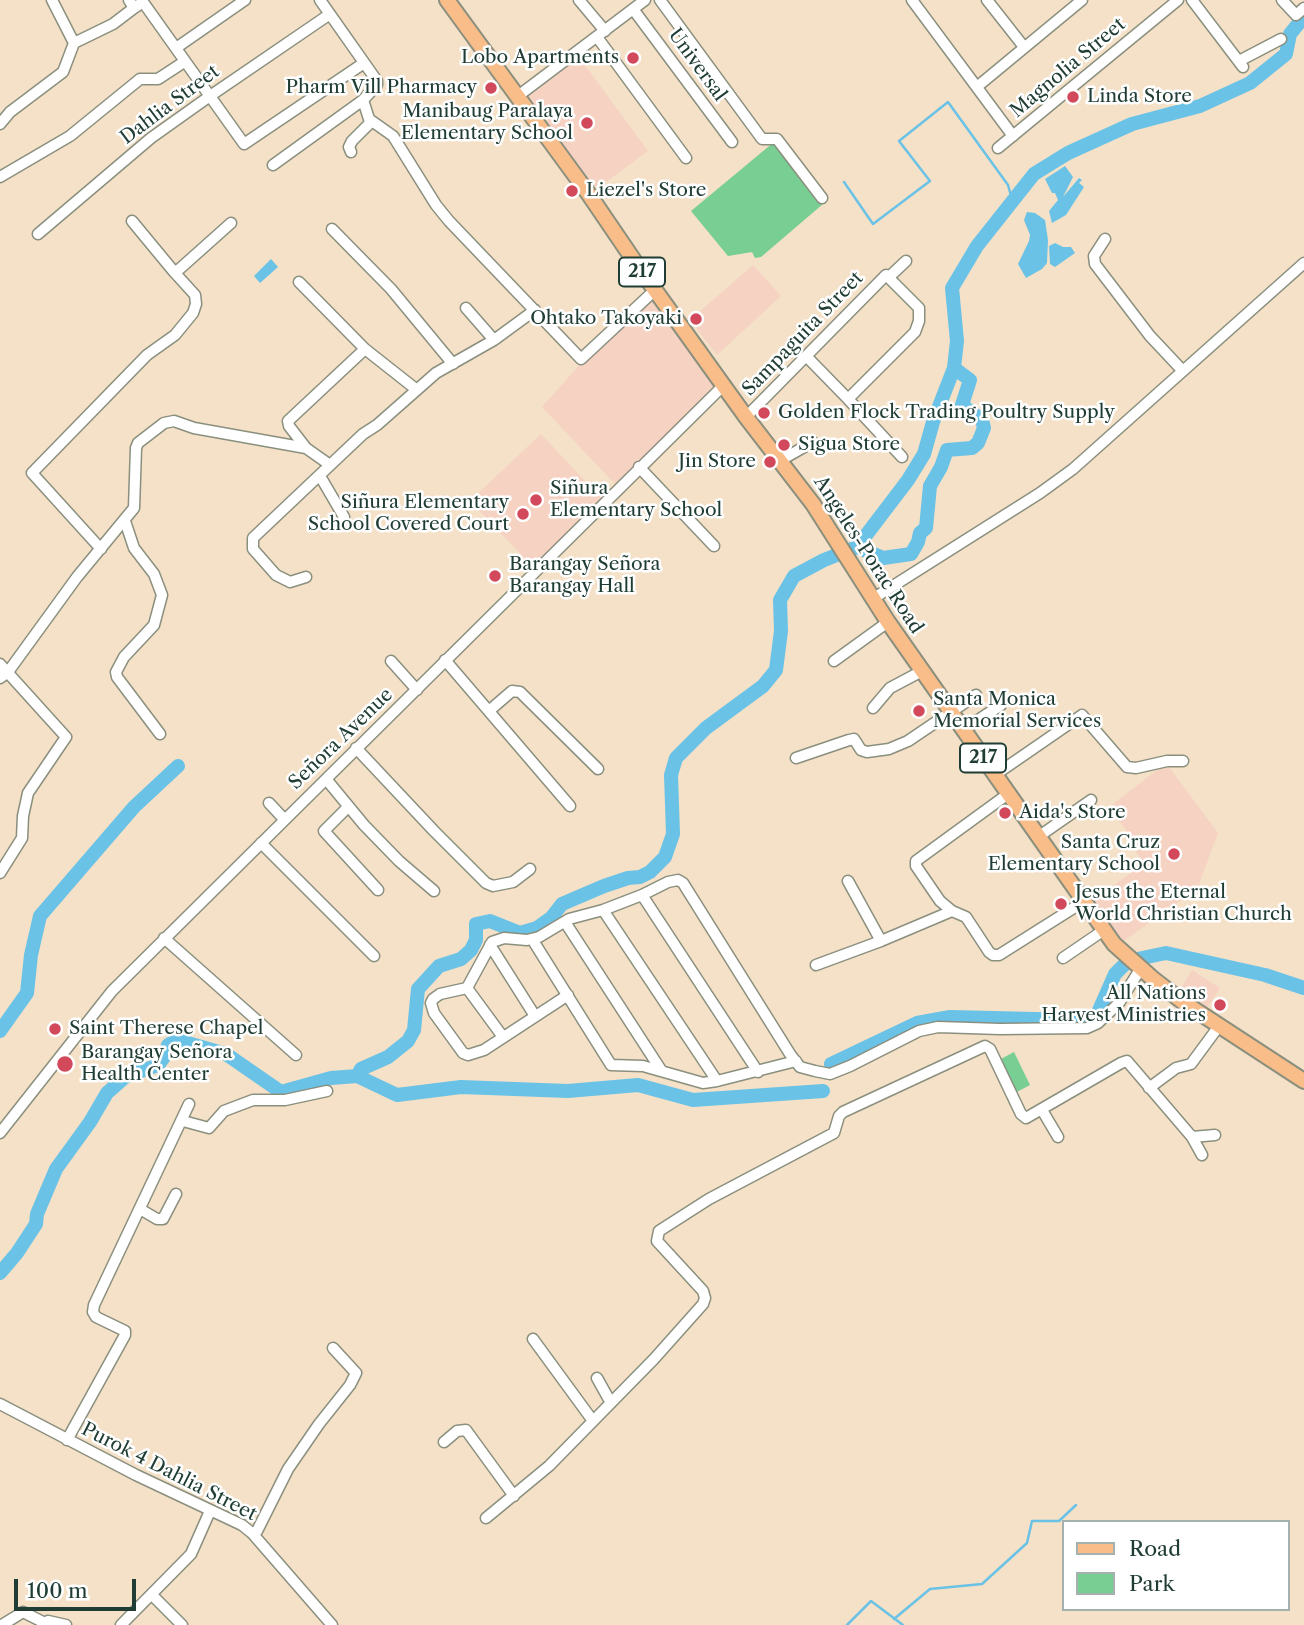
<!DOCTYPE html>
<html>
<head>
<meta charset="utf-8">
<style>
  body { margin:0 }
  #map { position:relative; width:1304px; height:1625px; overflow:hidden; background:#f4e1c7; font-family:"Libre Caslon Text",serif }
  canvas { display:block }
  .legend { position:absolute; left:1062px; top:1520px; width:228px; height:91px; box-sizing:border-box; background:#fff; border:2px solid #a5b1ae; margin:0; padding:9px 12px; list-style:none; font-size:21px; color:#1f3d34 }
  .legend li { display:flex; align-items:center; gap:14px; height:35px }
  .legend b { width:35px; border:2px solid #a5b1ae }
  .scale { position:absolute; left:14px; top:1579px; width:122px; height:32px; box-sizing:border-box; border:4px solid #1f3d34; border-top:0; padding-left:9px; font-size:21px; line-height:24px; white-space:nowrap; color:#1f3d34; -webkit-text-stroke:5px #fff; paint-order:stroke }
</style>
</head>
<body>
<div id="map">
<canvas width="1304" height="1625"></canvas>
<ul class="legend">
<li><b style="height:9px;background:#f8bd89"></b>Road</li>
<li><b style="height:19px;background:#78ce93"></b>Park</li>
</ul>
<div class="scale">100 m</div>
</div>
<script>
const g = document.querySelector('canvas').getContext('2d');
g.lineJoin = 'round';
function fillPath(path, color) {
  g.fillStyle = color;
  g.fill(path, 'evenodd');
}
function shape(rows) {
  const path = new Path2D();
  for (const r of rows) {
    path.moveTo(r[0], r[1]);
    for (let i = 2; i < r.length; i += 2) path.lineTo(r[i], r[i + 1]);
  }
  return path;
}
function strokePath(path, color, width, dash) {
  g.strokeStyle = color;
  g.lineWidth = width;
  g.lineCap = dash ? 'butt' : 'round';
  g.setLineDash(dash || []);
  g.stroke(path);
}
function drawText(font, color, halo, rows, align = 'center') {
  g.font = font + ' "Libre Caslon Text",serif';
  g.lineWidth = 5;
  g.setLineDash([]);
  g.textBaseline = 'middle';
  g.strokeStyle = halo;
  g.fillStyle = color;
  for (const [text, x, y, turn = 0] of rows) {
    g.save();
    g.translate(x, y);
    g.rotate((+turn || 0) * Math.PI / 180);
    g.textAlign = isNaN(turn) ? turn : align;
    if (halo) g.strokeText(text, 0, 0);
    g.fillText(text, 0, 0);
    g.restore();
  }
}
const built = shape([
  [579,57,648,151,606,182,604,180,595,187,526,96],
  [753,265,781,296,717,355,690,320],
  [653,296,718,385,615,484,542,407,583,361],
  [541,434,602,499,532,566,470,501],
  [1166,763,1218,833,1197,889,1122,942,1090,903,1144,863,1131,845,1135,842,1109,807],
  [1192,970,1220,988,1205,1011,1177,994]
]);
const green = shape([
  [774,142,823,204,761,257,755,258,752,252,728,256,691,211],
  [1014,1052,1030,1085,1013,1094,997,1061]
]);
const water = shape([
  [1065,166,1073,177,1063,197,1079,178,1082,180,1079,183,1084,187,1066,215,1052,223,1049,211,1058,200,1055,193,1052,193,1045,179],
  [1027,212,1035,213,1045,220,1048,240,1047,263,1042,269,1026,278,1018,264,1029,241,1030,235,1024,220],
  [1055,243,1063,247,1071,247,1075,253,1055,267,1050,264,1049,246],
  [271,259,278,267,260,283,254,276]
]);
const stream = shape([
  [844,182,873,224,930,181,899,141,948,102,1008,185,1013,203],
  [894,1619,930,1589,982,1584,1027,1543,1032,1521,1059,1521,1076,1505],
  [847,1625,871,1601,903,1625]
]);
const river = shape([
  [857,547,908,480,924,454,933,422,954,368],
  [0,1031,27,993,31,955,40,916,134,807,178,766],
  [831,1064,917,1023,950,1017,1078,1020,1096,1017,1115,974,1128,961,1166,953,1265,975,1304,988],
  [357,1076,397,1095,461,1087,568,1091,638,1085,693,1100,823,1091],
  [0,1273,17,1253,36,1224,37,1214,56,1169,90,1122,107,1093,125,1077,158,1065,164,1057,168,1045,177,1040,226,1054,281,1092,331,1078,357,1076,361,1069,388,1057,408,1041,414,1030,418,989,439,966,461,959,471,950,476,940,476,924,490,921,520,933,537,928,551,918,562,904,604,886,628,878,640,877,650,872,665,857,673,834,671,775,676,758,706,728,763,686,776,670,781,631,780,600,794,576,824,560,857,547,883,558,911,554,918,542,920,533,926,528,930,486,941,467,947,450,972,448,978,443,984,428,982,420,962,405,970,380,954,368,957,341,952,288,977,246,1034,174,1068,153,1132,124,1200,106,1250,83,1286,54,1290,34,1304,17]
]);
const minor = shape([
  [52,0,74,43,113,24,134,8],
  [129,0,134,8,143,2,244,144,364,63],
  [579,0,605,31],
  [660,0,762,139,777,139,822,198],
  [912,0,1013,136],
  [987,0,1024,47],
  [1192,0,1243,67],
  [1282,0,1296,15,1304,8],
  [633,9,732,142],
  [597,37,686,158],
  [176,48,245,0],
  [1239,61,1281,39],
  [978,86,1082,0],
  [518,96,645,0],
  [363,100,369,119,393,136,436,205,449,221,581,359,655,290],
  [0,124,10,112,63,72,74,43],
  [998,148,1178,0],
  [351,152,349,147,352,141,371,122],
  [273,165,363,100,377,85,377,81,320,0],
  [0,177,70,136,140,79,158,79,184,62],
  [132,221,175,273],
  [332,229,391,289,453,364],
  [38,234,151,138,210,96,330,14],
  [1105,239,1094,256,1095,264,1150,336,1182,370],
  [889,277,906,261],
  [299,282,365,349,417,390],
  [466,308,494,340],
  [848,399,902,457],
  [746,417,886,275,919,308,919,321,915,332,848,399,807,357],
  [781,460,813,442],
  [330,465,306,448,289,426,288,421,365,349],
  [639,467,714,546],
  [320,476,344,517],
  [125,521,134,548,154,574,162,595,154,625,124,657,116,672,117,677,160,734],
  [101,549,32,473,147,355,175,335,193,313,196,304,195,295,175,273,231,223],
  [306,577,290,582,276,575,253,549,253,538,363,434,377,425,436,373,494,340,535,310],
  [874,598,1040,493,1073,469,1304,263],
  [445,660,570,806],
  [391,661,417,690],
  [834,661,888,622],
  [0,664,66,737,28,793,23,816,22,838,0,873],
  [0,678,8,672,77,577,134,508,136,448,138,443,164,423,174,421,194,428,306,448],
  [873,708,890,688,922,671],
  [490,710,512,691,520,692,598,769],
  [963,730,1001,705],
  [356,748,434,831,486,883,493,886,513,882,530,869],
  [796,758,849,740,854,739,861,750,867,752,889,749,908,741,976,695],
  [995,775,1082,715,1127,767,1136,768,1167,761,1183,761],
  [326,779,364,825,399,861,434,891],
  [1008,794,916,861,916,866,940,901,952,911,966,917,989,952,993,955,999,955,1083,902],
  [269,803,284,819],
  [348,807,324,831,378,890],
  [1038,837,1091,800],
  [261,843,374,956],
  [848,881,881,941,952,911],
  [642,895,758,1072],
  [603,910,717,1081],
  [565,922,661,1070],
  [164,938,296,1055],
  [532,939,611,1065,643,1066,703,1083,717,1081,796,1061],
  [490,945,535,1016],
  [1063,958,1104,930],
  [816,965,881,941],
  [467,988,503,1037],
  [568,995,484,1050,468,1055,463,1053,434,1013,431,1003,433,999,440,994,467,988,492,942,504,938,527,940,539,937,569,919,603,910,642,895,668,882,678,880,683,883,790,1054,800,1067,815,1071,830,1074,850,1066,919,1031,938,1027,1000,1029,1087,1028,1098,1023,1119,1003,1141,968],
  [1149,1088,1176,1068,1191,1064,1219,1026],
  [1042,1110,1058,1137],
  [183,1121,209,1128,224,1111,253,1100,285,1100,327,1091],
  [0,1133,112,991,724,385],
  [1192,1137,1215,1135],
  [140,1209,157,1219,163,1219,176,1194],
  [533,1339,593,1421],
  [597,1378,611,1403],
  [0,1404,136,1475,242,1525,252,1533,332,1625],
  [67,1440,125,1335,125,1331,96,1317,93,1312,94,1305,189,1104],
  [444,1442,457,1431,466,1430,514,1496],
  [486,1518,549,1466,654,1359,703,1304,705,1298,703,1291,657,1241,659,1231,709,1199,834,1133,839,1116,843,1112,985,1046,990,1049,1021,1114,1026,1118,1121,1063,1127,1061,1192,1137,1202,1155],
  [252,1533,257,1531,288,1469,319,1424,350,1385,356,1373,333,1348],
  [152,1595,182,1625],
  [2,1625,23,1612,45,1623],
  [42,1625,48,1621,66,1625],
  [121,1625,191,1554,210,1511]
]);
const primary = shape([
  [447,0,588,193,637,265,746,417,813,504,888,622,1114,944,1152,978,1183,1002,1304,1081]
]);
const markers = [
  [633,58,7,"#d1495b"],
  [491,88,7,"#d1495b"],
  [1073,97,7,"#d1495b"],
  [587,123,7,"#d1495b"],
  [572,191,7,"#d1495b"],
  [696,319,7,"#d1495b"],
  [764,413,7,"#d1495b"],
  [784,445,7,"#d1495b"],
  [770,462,7,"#d1495b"],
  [536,500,7,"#d1495b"],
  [523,514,7,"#d1495b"],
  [495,576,7,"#d1495b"],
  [919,711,7,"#d1495b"],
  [1005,813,7,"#d1495b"],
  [1174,854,7,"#d1495b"],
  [1061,904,7,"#d1495b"],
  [1220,1005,7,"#d1495b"],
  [55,1029,7,"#d1495b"],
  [65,1064,9,"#d1495b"]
];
const shields = [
  [642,272,46],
  [983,758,46]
];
const shieldNames = [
  ["217",642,272],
  ["217",983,758]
];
const poiNames = [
  ["Lobo Apartments",619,58,"right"],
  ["Pharm Vill Pharmacy",477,88,"right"],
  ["Linda Store",1087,97],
  ["Manibaug Paralaya",573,112,"right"],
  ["Elementary School",573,134,"right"],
  ["Liezel's Store",586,191],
  ["Ohtako Takoyaki",682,319,"right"],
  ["Golden Flock Trading Poultry Supply",778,413],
  ["Sigua Store",798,445],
  ["Jin Store",756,462,"right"],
  ["Siñura",550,489],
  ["Elementary School",550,511],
  ["Siñura Elementary",509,503,"right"],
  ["School Covered Court",509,525,"right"],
  ["Barangay Señora",509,565],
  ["Barangay Hall",509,587],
  ["Santa Monica",933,700],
  ["Memorial Services",933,722],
  ["Aida's Store",1019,813],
  ["Santa Cruz",1160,843,"right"],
  ["Elementary School",1160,865,"right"],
  ["Jesus the Eternal",1075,893],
  ["World Christian Church",1075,915],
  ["All Nations",1206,994,"right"],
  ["Harvest Ministries",1206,1016,"right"],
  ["Saint Therese Chapel",69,1029],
  ["Barangay Señora",81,1053],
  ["Health Center",81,1075]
];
const streetNames = [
  ["Universal",697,65,54],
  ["Magnolia Street",1068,68,-40],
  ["Dahlia Street",170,105,-37],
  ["Sampaguita Street",803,334,-46],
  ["Angeles-Porac Road",868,555,57],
  ["Señora Avenue",341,739,-44],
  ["Purok 4 Dahlia Street",169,1472,27]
];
fillPath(built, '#f6d2c3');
fillPath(green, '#78ce93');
fillPath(water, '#6ac2e7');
strokePath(stream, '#6ac2e7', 2.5);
strokePath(river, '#6ac2e7', 14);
strokePath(minor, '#8a8f7e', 13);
strokePath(primary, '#8a8f7e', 18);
strokePath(minor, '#fff', 10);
strokePath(primary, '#f8bd89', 14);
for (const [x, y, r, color] of markers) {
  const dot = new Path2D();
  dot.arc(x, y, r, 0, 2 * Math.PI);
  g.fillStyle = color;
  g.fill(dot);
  strokePath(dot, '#fff', 2.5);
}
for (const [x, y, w] of shields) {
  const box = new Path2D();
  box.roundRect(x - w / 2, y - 14.5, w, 29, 5);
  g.fillStyle = '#fff';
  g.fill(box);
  strokePath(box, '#1f3d34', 2);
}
drawText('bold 18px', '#1f3d34', null, shieldNames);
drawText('19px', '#1f3d34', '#fff', poiNames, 'left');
drawText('19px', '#1f3d34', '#fff', streetNames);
</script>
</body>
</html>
